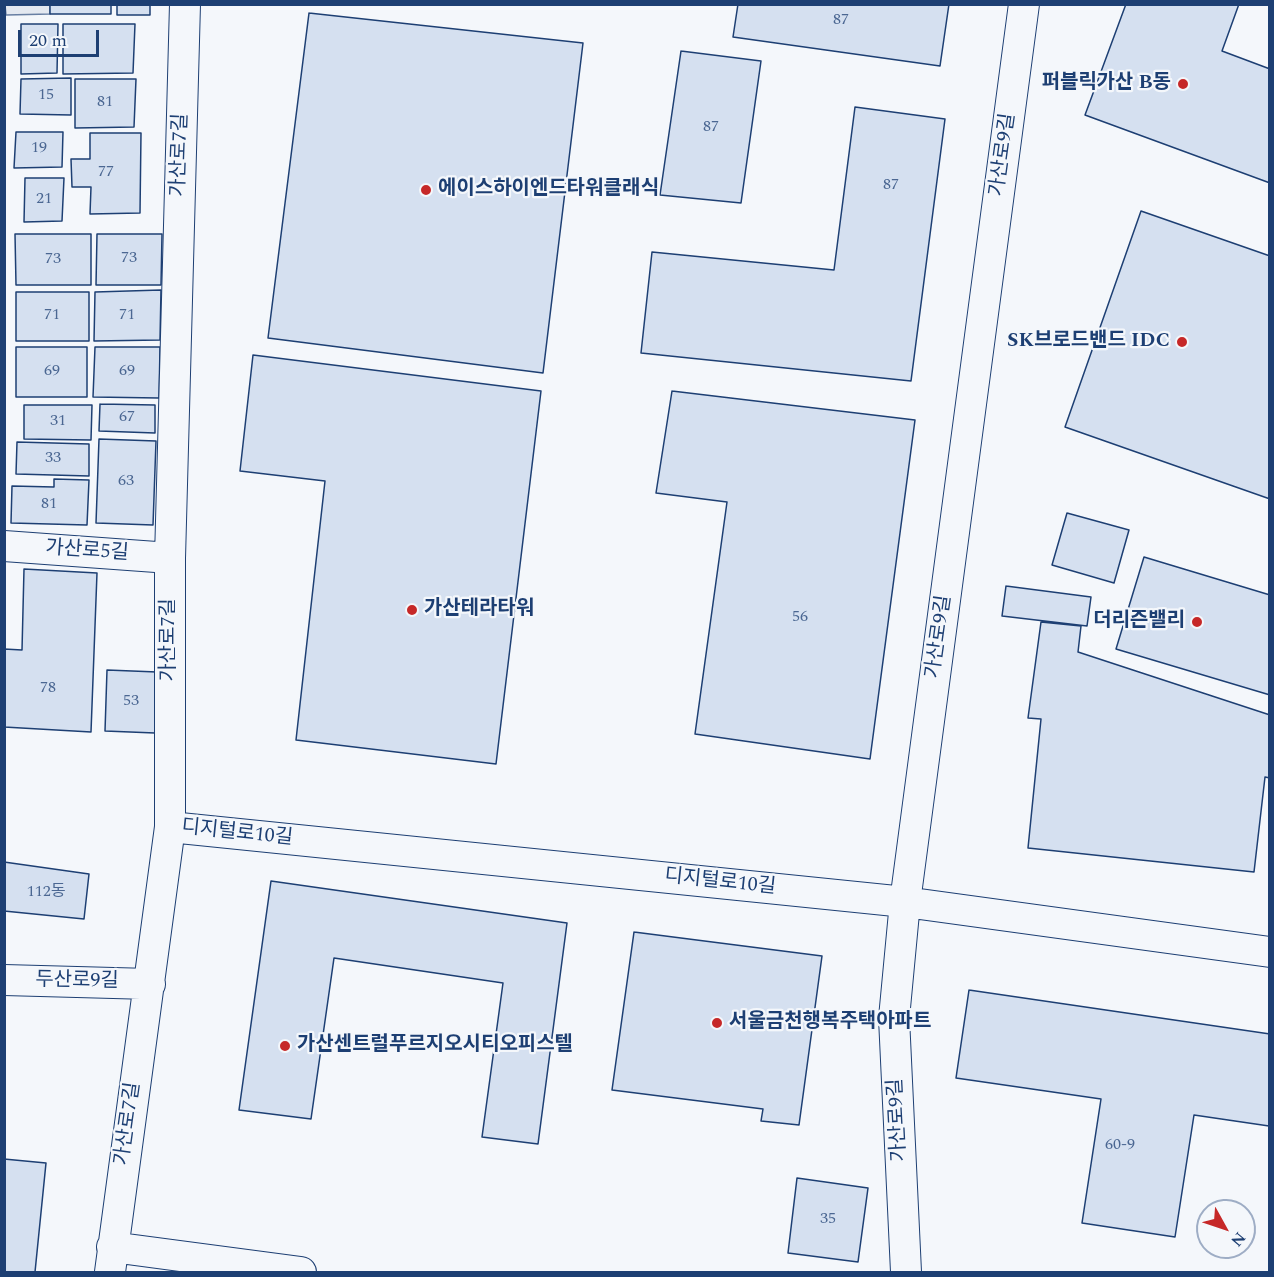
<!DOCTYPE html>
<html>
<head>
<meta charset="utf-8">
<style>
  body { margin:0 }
  #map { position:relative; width:1274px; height:1277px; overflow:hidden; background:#f4f7fb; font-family:Spectral,serif }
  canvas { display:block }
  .frame { position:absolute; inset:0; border:6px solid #1d3f73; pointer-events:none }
  .north { position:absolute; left:1196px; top:1199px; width:60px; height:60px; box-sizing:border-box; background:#f4f7fb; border:2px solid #9eadc5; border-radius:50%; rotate:130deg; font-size:16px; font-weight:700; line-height:24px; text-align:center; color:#1d3f73 }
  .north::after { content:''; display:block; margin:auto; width:21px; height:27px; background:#c62828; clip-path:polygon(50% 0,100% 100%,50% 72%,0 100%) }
  .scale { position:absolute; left:18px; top:30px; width:81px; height:27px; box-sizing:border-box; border:3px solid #1d3f73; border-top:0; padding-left:8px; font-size:18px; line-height:21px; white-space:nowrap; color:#1d3f73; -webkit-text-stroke:4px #f4f7fb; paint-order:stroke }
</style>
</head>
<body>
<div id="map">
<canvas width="1274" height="1277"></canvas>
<div class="frame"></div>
<div class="north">N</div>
<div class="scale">20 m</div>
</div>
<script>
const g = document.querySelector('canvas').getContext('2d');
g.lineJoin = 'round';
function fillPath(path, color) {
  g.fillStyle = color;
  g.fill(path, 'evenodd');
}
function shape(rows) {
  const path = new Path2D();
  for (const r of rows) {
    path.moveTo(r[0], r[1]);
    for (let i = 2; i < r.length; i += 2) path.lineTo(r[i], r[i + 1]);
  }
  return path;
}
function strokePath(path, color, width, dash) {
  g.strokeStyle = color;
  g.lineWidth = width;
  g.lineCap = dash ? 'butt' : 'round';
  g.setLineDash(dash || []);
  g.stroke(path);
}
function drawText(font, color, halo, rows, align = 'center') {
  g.font = font + ' Spectral,"Noto Sans KR",serif';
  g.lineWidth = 4.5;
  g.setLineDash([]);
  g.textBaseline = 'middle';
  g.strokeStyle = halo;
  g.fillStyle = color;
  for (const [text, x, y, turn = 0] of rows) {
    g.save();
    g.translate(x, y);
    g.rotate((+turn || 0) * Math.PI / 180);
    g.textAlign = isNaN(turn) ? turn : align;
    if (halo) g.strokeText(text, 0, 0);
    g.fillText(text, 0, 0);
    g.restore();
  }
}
const parking = shape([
  [5,5,50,5,50,14,6,15,5,5]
]);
const building = shape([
  [50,4,111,4,111,14,50,14,50,4],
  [117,4,150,4,150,15,117,15,117,4],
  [738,4,949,4,940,66,733,37,738,4],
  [1126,4,1239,4,1222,51,1270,69,1270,183,1085,115,1126,4],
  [309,13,583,43,543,373,268,338,309,13],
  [21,24,58,24,57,73,21,74,21,24],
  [63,24,135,24,133,73,63,74,63,24],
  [681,51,761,61,741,203,660,195,681,51],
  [71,78,71,115,20,114,21,79,71,78],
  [75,79,136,79,134,127,75,128,75,79],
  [855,107,945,119,911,381,641,353,652,252,834,270,855,107],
  [16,132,63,132,62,167,14,168,16,132],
  [90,133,141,133,140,213,90,214,91,187,72,187,71,159,90,159,90,133],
  [25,178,64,178,62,221,24,222,25,178],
  [1141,211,1270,256,1270,499,1065,427,1141,211],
  [15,234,91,234,91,285,16,285,15,234],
  [97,234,162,234,161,285,96,285,97,234],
  [161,290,160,340,94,341,95,292,161,290],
  [16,292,89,292,89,341,16,341,16,292],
  [16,347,87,347,87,397,16,397,16,347],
  [95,347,160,347,159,398,93,397,95,347],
  [253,355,541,391,496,764,296,740,325,481,240,471,253,355],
  [672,391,915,420,870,759,695,734,727,502,656,493,672,391],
  [100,404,155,405,155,433,99,431,100,404],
  [24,405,92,405,91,440,24,439,24,405],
  [99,439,156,441,153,525,96,523,99,439],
  [17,442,89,444,89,476,16,474,17,442],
  [54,479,89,480,87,525,11,523,12,486,54,487,54,479],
  [1067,513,1129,530,1114,583,1052,565,1067,513],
  [1144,557,1270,595,1270,695,1116,649,1144,557],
  [24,569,97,573,91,732,4,727,4,649,22,650,24,569],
  [1006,586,1091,597,1087,626,1002,616,1006,586],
  [1041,622,1081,626,1078,652,1270,715,1270,778,1265,777,1254,872,1028,848,1041,719,1028,718,1041,622],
  [107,670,157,672,155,733,105,731,107,670],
  [4,862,89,874,84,919,4,911,4,862],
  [271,881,567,923,538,1144,482,1137,503,983,334,958,311,1119,239,1110,271,881],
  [634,932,822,956,799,1125,761,1121,763,1109,612,1090,634,932],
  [969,990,1270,1034,1269,1126,1194,1115,1175,1237,1082,1223,1101,1099,956,1078,969,990],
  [4,1159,46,1163,35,1272,4,1272,4,1159],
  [797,1178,868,1188,858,1262,788,1253,797,1178]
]);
const minor = shape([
  [4,546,170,558],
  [170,827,905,902,1270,952],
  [4,980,150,984],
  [112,1247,301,1272],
  [110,1272,170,827,170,558,185,4],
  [906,1272,894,1018,905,902,1024,4]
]);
const markers = [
  [1183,84,6,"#c62828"],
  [426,190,6,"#c62828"],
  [1182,342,6,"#c62828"],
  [412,610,6,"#c62828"],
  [1197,622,6,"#c62828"],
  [717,1023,6,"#c62828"],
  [285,1046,6,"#c62828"]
];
const numberNames = [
  ["87",841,21],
  ["15",46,96],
  ["81",105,103],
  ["87",711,128],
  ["19",39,149],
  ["77",106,173],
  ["87",891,186],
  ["21",44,200],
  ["73",129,259],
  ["73",53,260],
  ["71",52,316],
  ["71",127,316],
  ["69",52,372],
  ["69",127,372],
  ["67",127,418],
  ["31",58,422],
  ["33",53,459],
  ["63",126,482],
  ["81",49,505],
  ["56",800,618],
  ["78",48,689],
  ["53",131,702],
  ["112동",46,893],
  ["60-9",1120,1146],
  ["35",828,1220]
];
const poiNames = [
  ["퍼블릭가산 B동",1171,84,"right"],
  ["에이스하이엔드타워클래식",438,190],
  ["SK브로드밴드 IDC",1170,342,"right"],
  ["가산테라타워",424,610],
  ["더리즌밸리",1185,622,"right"],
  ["서울금천행복주택아파트",729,1023],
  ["가산센트럴푸르지오시티오피스텔",297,1046]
];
const streetNames = [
  ["가산로7길",181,155,-88],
  ["가산로9길",1004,155,-82],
  ["가산로5길",87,552,4],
  ["가산로9길",940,637,-82],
  ["가산로7길",170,640,-90],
  ["디지털로10길",237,834,6],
  ["디지털로10길",720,883,6],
  ["두산로9길",77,982,1],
  ["가산로9길",899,1120,-93],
  ["가산로7길",129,1124,-82]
];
fillPath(parking, '#e3e8f0');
strokePath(parking, '#687fa3', 1.5);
fillPath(building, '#d5e0f0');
strokePath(building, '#1d3f73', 1.5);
strokePath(minor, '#1d3f73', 32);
strokePath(minor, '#f4f7fb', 30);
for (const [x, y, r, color] of markers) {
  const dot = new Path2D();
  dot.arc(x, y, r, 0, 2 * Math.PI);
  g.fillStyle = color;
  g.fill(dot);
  strokePath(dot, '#f4f7fb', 2);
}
drawText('16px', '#4b6792', null, numberNames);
drawText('bold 20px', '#1d3f73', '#f4f7fb', poiNames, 'left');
drawText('20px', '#1d3f73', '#f4f7fb', streetNames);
</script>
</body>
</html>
